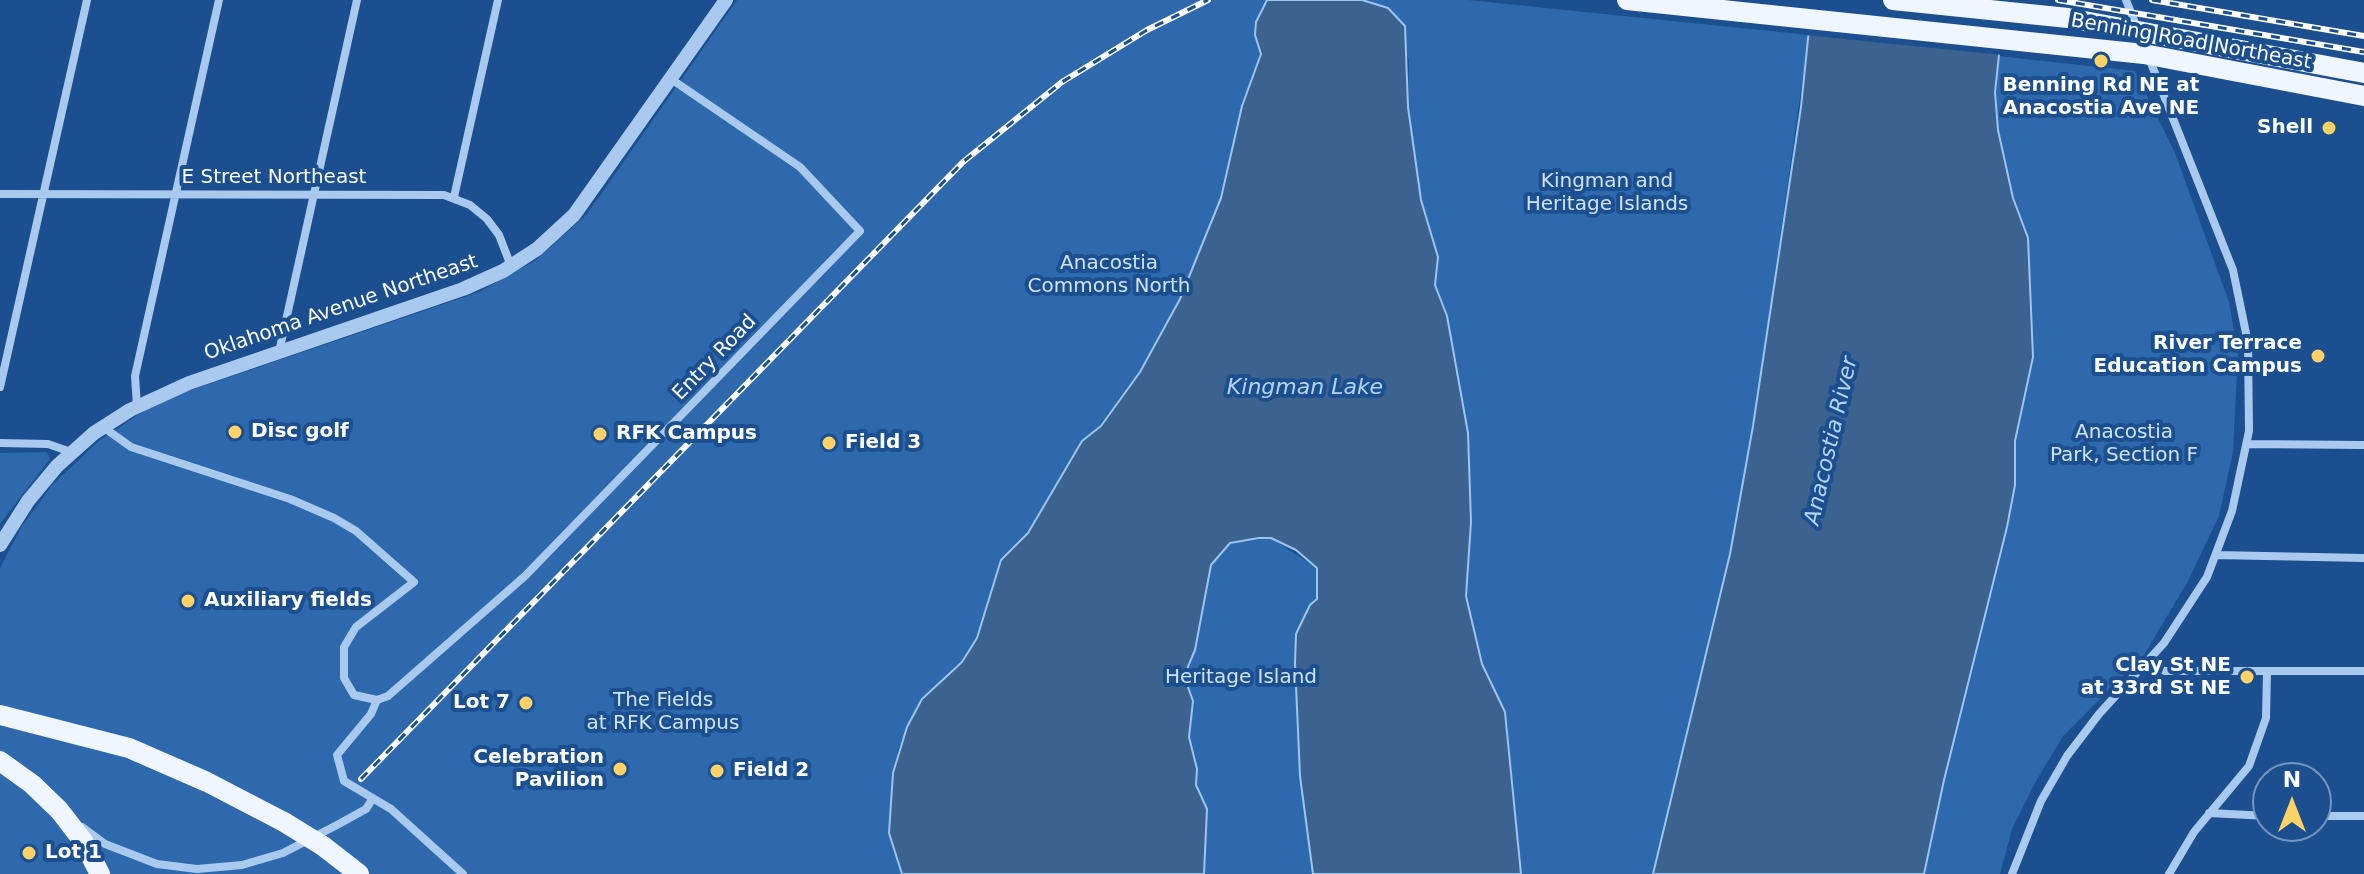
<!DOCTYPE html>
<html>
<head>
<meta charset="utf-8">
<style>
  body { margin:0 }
  #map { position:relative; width:2364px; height:874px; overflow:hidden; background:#1b4f8f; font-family:"DejaVu Sans",sans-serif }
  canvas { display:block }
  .north { position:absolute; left:2252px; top:762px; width:80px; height:80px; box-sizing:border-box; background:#1b4f8f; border:2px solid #7695bc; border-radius:50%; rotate:0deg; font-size:22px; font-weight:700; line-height:32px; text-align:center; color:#fff }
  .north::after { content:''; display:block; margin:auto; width:28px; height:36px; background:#ffd166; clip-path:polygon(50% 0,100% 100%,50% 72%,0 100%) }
</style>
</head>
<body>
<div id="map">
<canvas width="2364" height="874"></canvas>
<div class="north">N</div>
</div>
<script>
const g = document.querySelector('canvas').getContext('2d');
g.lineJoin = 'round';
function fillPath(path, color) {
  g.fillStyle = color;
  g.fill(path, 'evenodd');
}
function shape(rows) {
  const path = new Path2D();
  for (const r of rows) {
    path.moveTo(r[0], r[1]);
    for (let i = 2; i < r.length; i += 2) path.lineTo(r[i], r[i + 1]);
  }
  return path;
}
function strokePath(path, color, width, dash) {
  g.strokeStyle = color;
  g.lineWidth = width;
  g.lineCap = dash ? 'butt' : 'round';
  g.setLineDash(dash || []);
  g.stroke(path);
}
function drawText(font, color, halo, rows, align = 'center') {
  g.font = font + ' "DejaVu Sans",sans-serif';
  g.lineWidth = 8;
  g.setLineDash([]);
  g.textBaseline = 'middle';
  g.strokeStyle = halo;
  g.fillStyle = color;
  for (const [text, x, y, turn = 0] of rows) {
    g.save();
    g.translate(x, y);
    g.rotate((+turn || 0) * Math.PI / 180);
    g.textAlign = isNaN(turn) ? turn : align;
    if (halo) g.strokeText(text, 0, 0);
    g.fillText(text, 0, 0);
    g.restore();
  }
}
const green = shape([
  [737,0,1267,0,1261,8,1255,35,1261,54,1242,106,1221,198,1180,299,1140,372,1124,394,1116,528,921,701,898,750,891,803,976,874,0,874,0,568,22,526,53,484,100,440,159,401,479,292,536,260,587,214],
  [1362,0,1468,0,1809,35,1753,426,1730,554,1653,874,1521,874,1506,712,1482,664,1466,596,1468,433,1447,316,1435,285,1438,257,1421,200,1408,107,1409,60,1388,8],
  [1998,56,2135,71,2175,153,2229,302,2238,354,2233,452,2219,516,2188,581,2144,655,2063,736,2036,781,2012,829,2000,874,1799,874,2013,197,1998,130,1995,92],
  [47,452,50,459,0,524,0,453],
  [1271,538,1317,568,1318,600,1310,605,1296,634,1295,663,1300,776,1313,874,1022,874,1205,601,1211,565,1230,543]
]);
const water = shape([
  [1267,0,1362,0,1388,8,1405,26,1408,107,1421,200,1438,257,1435,285,1447,316,1468,433,1471,522,1466,596,1482,664,1505,712,1521,874,1313,874,1300,776,1295,663,1296,634,1310,605,1317,599,1317,568,1296,550,1271,538,1259,538,1230,543,1211,565,1195,650,1184,676,1193,701,1189,737,1197,769,1196,785,1207,809,1204,874,902,874,889,833,893,773,907,727,922,699,962,662,977,638,1001,560,1028,533,1082,441,1101,426,1140,372,1180,299,1221,198,1242,106,1261,54,1255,35,1256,22,1267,0],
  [1812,0,2005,0,1995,92,1998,130,2013,198,2028,238,2033,357,2015,441,2015,485,2007,527,1944,780,1924,874,1653,874,1730,554,1753,426,1801,107,1812,0]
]);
const pier = shape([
  [1808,0,2009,0,2002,55,1805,35]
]);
const minor = shape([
  [0,194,444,195,470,205,487,219,499,235,511,266],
  [454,197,498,0],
  [279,352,357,0],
  [0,387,87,0],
  [137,406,135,376,219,0],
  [103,427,131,447,290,499,334,518,356,531,414,582,356,627,344,647,344,678,354,695,377,700,388,696,525,576,860,231,800,167,671,79],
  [0,443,48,444,71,452],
  [2247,444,2364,445],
  [2216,555,2364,558],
  [2146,665,2165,671,2364,671],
  [377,700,371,714,337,755,344,781,391,809,463,874],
  [2209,813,2268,816],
  [2316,816,2364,816],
  [82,827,105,844,157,864,197,869,242,865,283,853,337,825,366,809,373,798],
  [2012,874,2041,801,2067,756,2099,714,2164,643,2207,577,2232,511,2249,431,2248,343,2233,270,2126,0],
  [2169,874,2194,832,2249,766,2266,718,2267,671]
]);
const tertiary = shape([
  [0,545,28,501,57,466,94,433,130,410,189,383,463,289,503,271,537,249,574,215,726,0]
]);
const primary = shape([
  [1627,0,2144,54,2364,96],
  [1893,0,2068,18,2364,73],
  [0,715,129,748,207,782,284,822],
  [0,761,32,784,59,810,83,841,100,874],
  [323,846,359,874]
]);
const rail = shape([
  [2058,0,2364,52],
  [2152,0,2364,36],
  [361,779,963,162,1062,82,1147,30,1208,0]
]);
const primaryBridge = shape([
  [284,822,323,846]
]);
const markers = [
  [2101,61,8,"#ffd166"],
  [2329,128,8,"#ffd166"],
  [2318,356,8,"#ffd166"],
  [235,432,8,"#ffd166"],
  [600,434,8,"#ffd166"],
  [829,443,8,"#ffd166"],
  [188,601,8,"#ffd166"],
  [2247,677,8,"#ffd166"],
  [526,703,8,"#ffd166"],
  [620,769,8,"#ffd166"],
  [717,771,8,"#ffd166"],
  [29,853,8,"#ffd166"]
];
const streetNames = [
  ["Benning Road Northeast",2191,42,10],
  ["E Street Northeast",274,178],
  ["Oklahoma Avenue Northeast",341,308,-19],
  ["Entry Road",715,358,-46]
];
const poiNames = [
  ["Benning Rd NE at",2101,86,"center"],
  ["Anacostia Ave NE",2101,109,"center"],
  ["Shell",2313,128,"right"],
  ["River Terrace",2302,344,"right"],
  ["Education Campus",2302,367,"right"],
  ["Disc golf",251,432],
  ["RFK Campus",616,434],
  ["Field 3",845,443],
  ["Auxiliary fields",204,601],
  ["Clay St NE",2231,666,"right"],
  ["at 33rd St NE",2231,689,"right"],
  ["Lot 7",510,703,"right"],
  ["Celebration",604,758,"right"],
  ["Pavilion",604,781,"right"],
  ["Field 2",733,771],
  ["Lot 1",45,853]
];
const parkNames = [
  ["Kingman and",1607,182],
  ["Heritage Islands",1607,205],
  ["Anacostia",1109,264],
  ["Commons North",1109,287],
  ["Anacostia",2124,433],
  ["Park, Section F",2124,456],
  ["Heritage Island",1241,678],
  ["The Fields",663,701],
  ["at RFK Campus",663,724]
];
const waterNames = [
  ["Kingman Lake",1305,388],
  ["Anacostia River",1832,441,-77]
];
fillPath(green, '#2e69ad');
fillPath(water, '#3c6290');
strokePath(water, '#9cc4f0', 2);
fillPath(pier, '#1b4f8f');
strokePath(minor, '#a9c9ee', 8);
strokePath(tertiary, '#a9c9ee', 14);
strokePath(primary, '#f0f6ff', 20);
strokePath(rail, '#fff', 6);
strokePath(rail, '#1b4f8f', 3, [9]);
strokePath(primaryBridge, '#f0f6ff', 20);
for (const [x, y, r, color] of markers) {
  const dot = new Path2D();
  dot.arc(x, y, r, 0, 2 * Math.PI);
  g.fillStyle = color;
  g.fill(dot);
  strokePath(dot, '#1b4f8f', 3);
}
drawText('20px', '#fff', '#1b4f8f', streetNames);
drawText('bold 20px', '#fff', '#1b4f8f', poiNames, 'left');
drawText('20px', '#cfe3fa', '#1b4f8f', parkNames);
drawText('italic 22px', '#b5d3f5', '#1b4f8f', waterNames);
</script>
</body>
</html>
